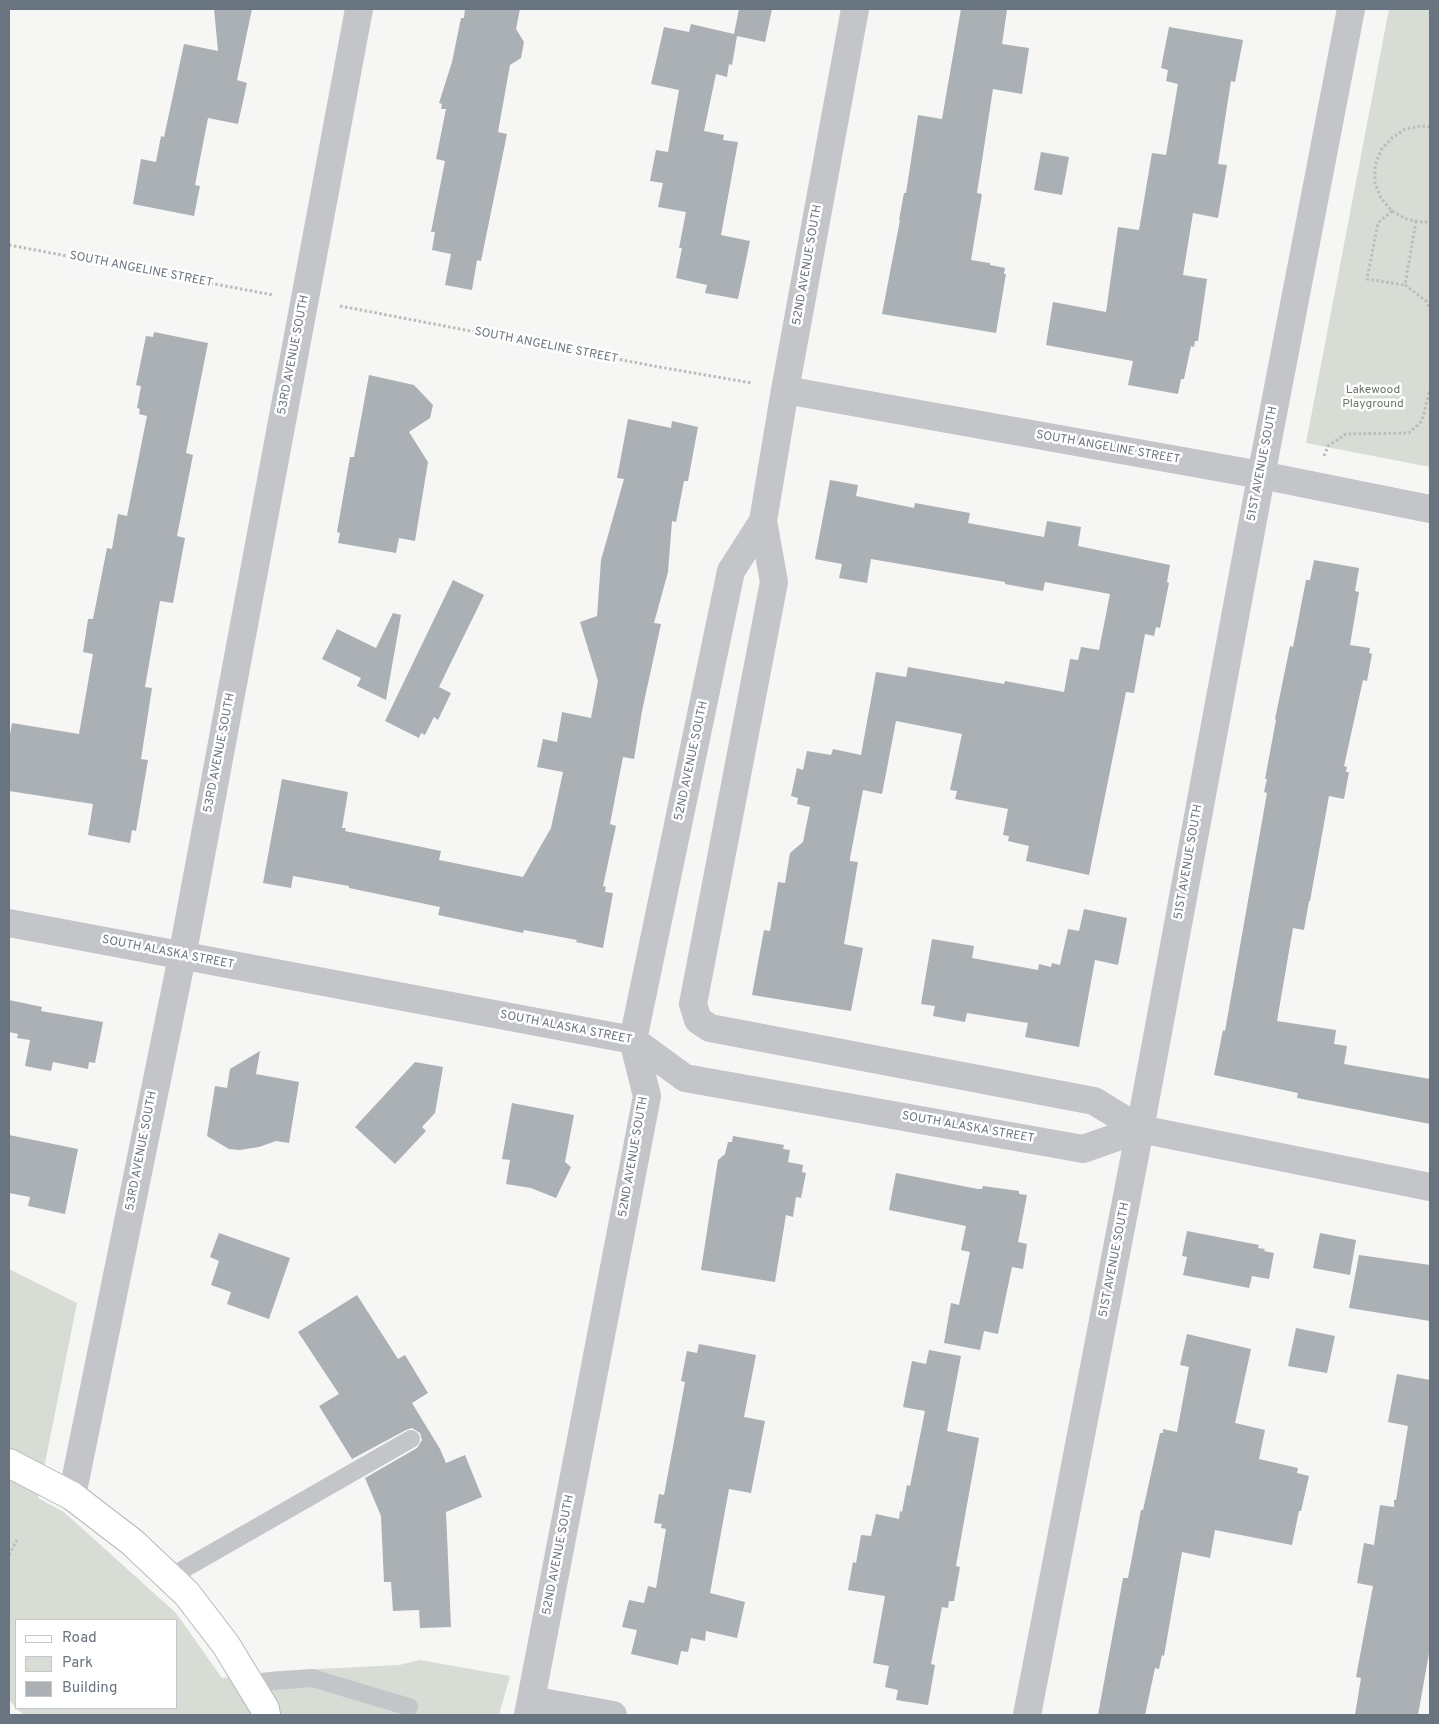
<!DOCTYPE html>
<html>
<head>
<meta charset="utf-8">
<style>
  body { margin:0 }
  #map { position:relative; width:1439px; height:1724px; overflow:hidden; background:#f6f6f4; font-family:Overpass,sans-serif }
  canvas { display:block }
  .frame { position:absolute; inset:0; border:10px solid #697481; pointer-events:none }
  .legend { position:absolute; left:15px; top:1619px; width:162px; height:90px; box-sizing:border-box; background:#fff; border:1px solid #c3c7cd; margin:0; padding:6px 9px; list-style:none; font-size:15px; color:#697481 }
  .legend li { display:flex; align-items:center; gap:10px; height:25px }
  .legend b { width:25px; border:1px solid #c3c7cd }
</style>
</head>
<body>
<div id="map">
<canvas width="1439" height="1724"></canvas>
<div class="frame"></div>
<ul class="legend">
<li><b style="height:6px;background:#fff"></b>Road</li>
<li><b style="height:14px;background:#d7ddd5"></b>Park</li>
<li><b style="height:14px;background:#abb0b5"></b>Building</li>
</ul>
</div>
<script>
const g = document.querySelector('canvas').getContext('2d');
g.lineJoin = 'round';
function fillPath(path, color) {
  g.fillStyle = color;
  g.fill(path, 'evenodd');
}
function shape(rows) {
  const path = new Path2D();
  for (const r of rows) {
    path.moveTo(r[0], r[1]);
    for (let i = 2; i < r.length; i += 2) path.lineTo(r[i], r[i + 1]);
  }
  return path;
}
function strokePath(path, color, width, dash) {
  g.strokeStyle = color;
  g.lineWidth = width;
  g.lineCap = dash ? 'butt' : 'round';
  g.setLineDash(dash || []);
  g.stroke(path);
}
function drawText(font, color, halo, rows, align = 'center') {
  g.font = font + ' Overpass,sans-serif';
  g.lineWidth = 5;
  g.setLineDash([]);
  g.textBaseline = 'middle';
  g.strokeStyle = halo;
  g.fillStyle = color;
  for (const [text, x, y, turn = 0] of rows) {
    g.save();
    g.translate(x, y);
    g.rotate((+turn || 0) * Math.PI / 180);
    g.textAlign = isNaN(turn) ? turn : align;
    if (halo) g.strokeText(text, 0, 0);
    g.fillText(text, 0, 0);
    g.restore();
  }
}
const green = shape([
  [1389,9,1430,9,1430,467,1306,443],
  [9,1269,77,1303,38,1498,64,1512,176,1613,222,1678,276,1671,399,1665,420,1660,510,1676,499,1715,24,1715,16,1708,176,1708,176,1620,16,1620,16,1708,9,1700]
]);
const building = shape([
  [214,9,252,9,237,80,247,83,238,124,208,118,195,185,200,186,194,216,133,204,141,159,156,162,161,136,164,137,184,44,218,51],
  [465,9,520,9,516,29,524,42,521,58,510,65,498,132,507,134,481,261,477,260,472,290,445,285,451,254,432,250,435,232,431,232,445,161,436,159,446,109,441,109,442,104,439,103,452,62,461,18,464,18],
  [739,9,772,9,765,42,737,36,732,65,729,64,727,77,716,74,704,131,724,135,723,140,738,142,721,235,750,241,738,299,705,293,707,285,676,278,682,248,679,248,686,212,658,207,663,183,650,181,656,150,668,152,679,90,651,84,664,27,689,32,691,24,734,34],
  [961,9,1007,10,1002,44,1029,48,1022,94,993,89,977,193,982,194,971,260,990,263,990,265,1005,268,1004,274,1006,274,996,333,882,314,900,220,899,220,904,193,906,193,918,115,942,119],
  [1169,27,1243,40,1235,82,1231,81,1218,164,1227,165,1218,218,1193,213,1183,275,1207,279,1198,341,1195,341,1194,347,1191,346,1184,379,1181,379,1178,394,1128,385,1133,361,1046,345,1053,302,1106,312,1118,227,1139,230,1152,153,1166,155,1178,84,1166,81,1168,70,1161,68],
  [1041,152,1069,157,1062,195,1034,190],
  [154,332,208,343,186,453,193,455,177,536,185,538,173,603,160,601,145,687,152,688,141,759,148,760,136,831,132,830,130,843,88,835,93,804,9,791,9,740,12,723,79,734,93,654,83,652,88,619,93,619,107,548,112,549,118,514,127,516,147,416,139,414,140,409,137,408,141,386,136,385,146,336,153,337],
  [369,375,414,385,433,405,430,418,409,432,428,462,415,541,399,538,396,553,338,543,340,533,337,532,350,457,354,457],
  [628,419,671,428,672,421,698,427,688,481,684,481,676,522,672,521,668,572,654,623,661,624,642,711,634,759,623,757,610,824,616,826,603,886,606,887,605,892,613,893,603,948,576,942,577,940,524,930,523,933,438,915,440,907,349,888,349,886,293,876,291,888,263,883,282,779,348,792,342,828,346,828,345,831,441,851,439,860,523,877,551,828,563,772,537,767,543,739,557,742,562,712,591,718,598,681,580,622,597,616,601,560,624,479,617,478],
  [830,480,858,485,856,496,914,508,915,503,970,513,968,523,1044,537,1047,521,1081,527,1078,546,1170,565,1167,582,1169,583,1160,628,1156,627,1154,636,1145,634,1134,693,1126,692,1089,875,1026,861,1029,846,1008,841,1009,836,1003,835,1008,809,955,799,957,791,950,790,962,734,896,721,882,794,863,790,850,858,850,861,858,862,844,944,863,948,851,1011,752,995,764,930,770,931,778,882,785,883,790,853,803,842,810,807,797,804,798,798,791,796,797,768,803,770,807,751,831,755,833,749,861,755,876,672,906,677,908,667,1004,684,1005,681,1064,692,1070,659,1078,660,1081,647,1099,650,1110,594,1045,582,1043,591,1005,584,1005,582,871,559,867,583,839,578,842,564,815,559],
  [1314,560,1359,568,1355,591,1359,592,1350,645,1370,648,1369,653,1372,654,1367,681,1363,680,1344,766,1347,767,1346,772,1349,772,1344,799,1329,796,1310,901,1309,901,1304,930,1293,928,1277,1021,1336,1030,1334,1044,1347,1046,1344,1064,1430,1079,1430,1124,1297,1098,1298,1093,1214,1075,1223,1030,1225,1031,1267,793,1264,792,1267,779,1265,779,1276,720,1275,719,1290,646,1293,647,1306,580,1310,580],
  [453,580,484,595,439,687,451,693,438,720,434,717,425,735,421,733,419,738,385,721],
  [393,613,401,615,386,700,357,686,361,678,322,659,337,629,376,648],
  [1084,909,1127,918,1118,965,1095,960,1079,1047,1025,1037,1028,1023,967,1013,965,1022,933,1016,935,1006,921,1004,932,939,974,946,972,958,1038,970,1039,964,1051,967,1052,963,1060,965,1068,929,1079,931],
  [9,1000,42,1007,41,1011,103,1022,95,1063,89,1062,88,1069,53,1062,51,1071,25,1066,30,1040,17,1038,18,1034,9,1032],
  [260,1051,256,1074,299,1082,289,1143,276,1141,259,1147,240,1150,229,1149,207,1136,215,1086,227,1088,230,1069],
  [415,1062,443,1067,435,1113,422,1127,426,1131,395,1164,355,1127],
  [512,1103,574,1115,565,1162,571,1167,556,1198,531,1188,506,1184,510,1160,502,1159],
  [9,1135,78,1149,65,1214,28,1206,30,1197,9,1193],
  [733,1136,784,1145,783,1149,790,1150,788,1162,803,1165,802,1172,806,1173,801,1198,796,1197,793,1217,786,1215,775,1282,701,1270,718,1160,725,1154,728,1142,732,1142],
  [896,1173,978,1189,982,1189,983,1186,1019,1191,1019,1194,1027,1195,1018,1242,1027,1244,1023,1269,1012,1267,998,1334,984,1331,980,1350,944,1343,951,1303,959,1305,970,1252,961,1250,966,1226,889,1210],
  [1187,1231,1259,1245,1258,1248,1265,1249,1264,1251,1274,1253,1269,1279,1252,1276,1249,1288,1183,1275,1187,1257,1182,1256],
  [219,1233,290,1258,269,1319,227,1304,231,1292,211,1285,219,1261,210,1257],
  [1320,1233,1356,1240,1350,1275,1313,1268],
  [1359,1255,1430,1265,1430,1321,1349,1308],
  [357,1295,398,1359,405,1355,428,1393,412,1403,440,1449,446,1463,465,1455,482,1497,446,1512,451,1627,420,1628,419,1610,393,1611,391,1582,384,1582,381,1516,365,1478,417,1448,422,1440,420,1433,412,1428,406,1430,352,1459,319,1406,339,1394,298,1332],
  [1296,1328,1335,1336,1327,1373,1288,1366],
  [1187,1334,1251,1349,1235,1423,1265,1430,1259,1459,1298,1468,1297,1473,1309,1476,1301,1511,1299,1511,1292,1545,1215,1530,1210,1558,1182,1552,1164,1656,1162,1655,1159,1669,1155,1668,1145,1715,1098,1715,1123,1578,1128,1578,1141,1510,1143,1510,1160,1433,1163,1433,1163,1429,1177,1432,1189,1367,1180,1365],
  [699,1344,756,1355,744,1417,765,1421,751,1493,729,1489,710,1593,745,1602,737,1638,706,1631,705,1641,691,1638,688,1652,681,1651,678,1665,631,1654,637,1630,622,1627,629,1600,644,1603,648,1586,656,1588,666,1529,661,1528,662,1524,654,1523,659,1494,664,1495,685,1382,681,1381,687,1351,697,1353],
  [929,1350,961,1356,947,1431,979,1438,956,1566,960,1567,954,1601,949,1601,948,1608,942,1607,931,1664,935,1665,928,1705,896,1700,898,1690,885,1687,889,1666,873,1663,885,1596,848,1590,853,1562,856,1563,861,1535,871,1536,876,1514,899,1519,900,1511,902,1512,907,1485,910,1486,925,1411,903,1407,912,1361,926,1364],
  [1397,1374,1430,1380,1430,1648,1418,1715,1355,1715,1361,1678,1356,1677,1373,1586,1357,1583,1364,1543,1374,1545,1380,1505,1394,1507,1394,1500,1396,1500,1408,1426,1388,1422]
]);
const path = shape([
  [1430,127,1422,126,1405,129,1392,138,1381,150,1375,166,1375,183,1381,198,1392,211,1406,219,1422,222,1430,222],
  [1392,211,1378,223,1367,279,1405,285],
  [1416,221,1405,285,1426,301,1430,310],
  [9,245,273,295],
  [340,306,659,367,752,383],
  [1324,456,1328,446,1346,434,1409,433,1422,421,1430,389],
  [9,1555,17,1540]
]);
const lane = shape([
  [170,1577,411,1439],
  [249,1683,312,1678,409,1707]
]);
const street = shape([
  [785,390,1261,475,1430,509],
  [763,521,774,582,693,1004,698,1020,710,1028,1094,1101,1140,1129],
  [9,923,633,1040,685,1078,1083,1149,1140,1129,1430,1187],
  [72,1496,182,957,359,9],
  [531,1700,613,1715],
  [528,1715,647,1096,633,1040,731,571,763,521,785,390,855,9],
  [1027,1715,1140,1129,1266,450,1351,9]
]);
const secondary = shape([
  [9,1463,72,1496,132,1542,187,1594,226,1645,265,1709,266,1715]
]);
const streetNames = [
  ["52ND AVENUE SOUTH",808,265,-80],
  ["SOUTH ANGELINE STREET",141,270,11],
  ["SOUTH ANGELINE STREET",546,346,11],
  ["53RD AVENUE SOUTH",294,355,-79],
  ["SOUTH ANGELINE STREET",1108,448,10],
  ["51ST AVENUE SOUTH",1263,464,-79],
  ["53RD AVENUE SOUTH",220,753,-79],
  ["52ND AVENUE SOUTH",692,761,-78],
  ["51ST AVENUE SOUTH",1189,862,-80],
  ["SOUTH ALASKA STREET",168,953,11],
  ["SOUTH ALASKA STREET",566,1028,11],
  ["SOUTH ALASKA STREET",968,1128,10],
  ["53RD AVENUE SOUTH",142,1151,-79],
  ["52ND AVENUE SOUTH",634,1157,-80],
  ["51ST AVENUE SOUTH",1115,1260,-79],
  ["52ND AVENUE SOUTH",559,1555,-79]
];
const parkNames = [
  ["Lakewood",1373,391],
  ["Playground",1373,405]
];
fillPath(green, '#d7ddd5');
fillPath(building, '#abb0b5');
strokePath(secondary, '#b5b9bd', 30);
strokePath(path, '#babcbe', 3, [2.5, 2.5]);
strokePath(lane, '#c3c5c8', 18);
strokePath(street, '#c3c5c8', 28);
strokePath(secondary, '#fff', 28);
drawText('12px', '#697481', '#fff', streetNames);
drawText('12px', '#687967', '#fff', parkNames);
</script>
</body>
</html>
